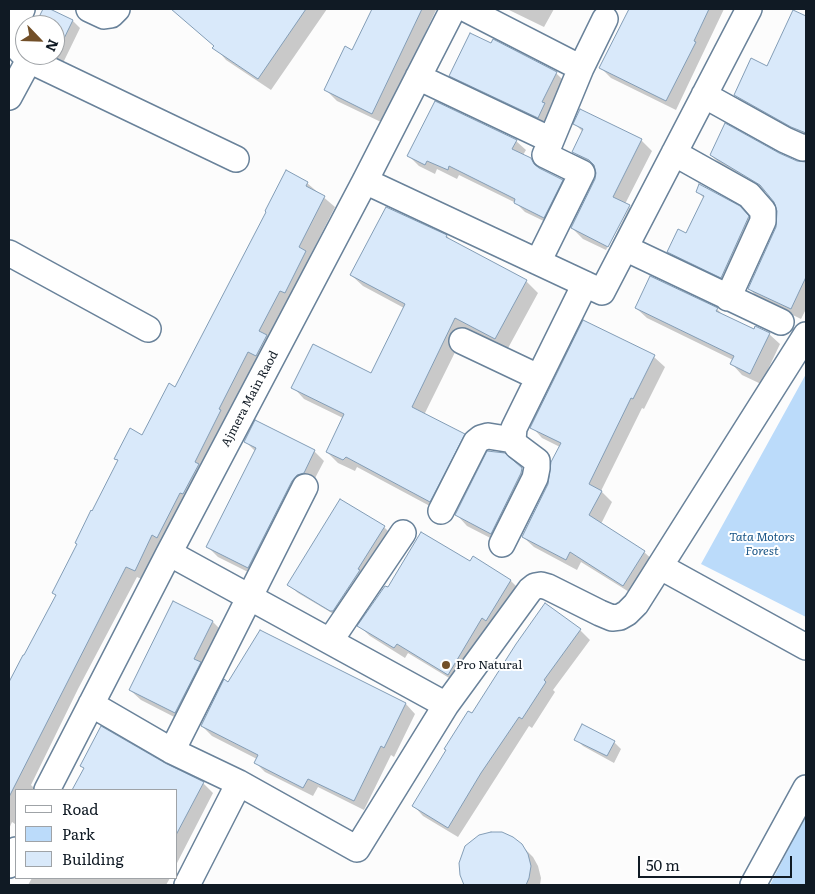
<!DOCTYPE html>
<html>
<head>
<meta charset="utf-8">
<style>
  body { margin:0 }
  #map { position:relative; width:815px; height:894px; overflow:hidden; background:#fcfcfc; font-family:Literata,serif }
  canvas { display:block }
  .frame { position:absolute; inset:0; border:10px solid #101a24; pointer-events:none }
  .legend { position:absolute; left:15px; top:789px; width:162px; height:90px; box-sizing:border-box; background:#fff; border:1px solid #9fa3a7; margin:0; padding:6px 9px; list-style:none; font-size:15px; color:#101a24 }
  .legend li { display:flex; align-items:center; gap:10px; height:25px }
  .legend b { width:25px; border:1px solid #9fa3a7 }
  .north { position:absolute; left:15px; top:15px; width:50px; height:50px; box-sizing:border-box; background:#fff; border:1px solid #9fa3a7; border-radius:50%; rotate:114deg; font-size:14px; font-weight:700; line-height:20px; text-align:center; color:#101a24 }
  .north::after { content:''; display:block; margin:auto; width:18px; height:22px; background:#724f28; clip-path:polygon(50% 0,100% 100%,50% 72%,0 100%) }
  .scale { position:absolute; left:638px; top:856px; width:154px; height:22px; box-sizing:border-box; border:2px solid #101a24; border-top:0; padding-left:6px; font-size:15px; line-height:18px; white-space:nowrap; color:#101a24; -webkit-text-stroke:4px #fff; paint-order:stroke }
</style>
</head>
<body>
<div id="map">
<canvas width="815" height="894"></canvas>
<div class="frame"></div>
<ul class="legend">
<li><b style="height:6px;background:#fff"></b>Road</li>
<li><b style="height:14px;background:#bbdbfa"></b>Park</li>
<li><b style="height:14px;background:#d9e9fa"></b>Building</li>
</ul>
<div class="north">N</div>
<div class="scale">50 m</div>
</div>
<script>
const g = document.querySelector('canvas').getContext('2d');
g.lineJoin = 'round';
function fillPath(path, color) {
  g.fillStyle = color;
  g.fill(path, 'evenodd');
}
function shape(rows) {
  const path = new Path2D();
  for (const r of rows) {
    path.moveTo(r[0], r[1]);
    for (let i = 2; i < r.length; i += 2) path.lineTo(r[i], r[i + 1]);
  }
  return path;
}
function strokePath(path, color, width, dash) {
  g.strokeStyle = color;
  g.lineWidth = width;
  g.lineCap = dash ? 'butt' : 'round';
  g.setLineDash(dash || []);
  g.stroke(path);
}
function drawText(font, color, halo, rows, align = 'center') {
  g.font = font + ' Literata,serif';
  g.lineWidth = 4;
  g.setLineDash([]);
  g.textBaseline = 'middle';
  g.strokeStyle = halo;
  g.fillStyle = color;
  for (const [text, x, y, turn = 0] of rows) {
    g.save();
    g.translate(x, y);
    g.rotate((+turn || 0) * Math.PI / 180);
    g.textAlign = isNaN(turn) ? turn : align;
    if (halo) g.strokeText(text, 0, 0);
    g.fillText(text, 0, 0);
    g.restore();
  }
}
const green = shape([
  [806,374,806,617,701,564],
  [806,814,806,885,770,885]
]);
const shadow = shape([
  [44,9,48,9,73,21,80,28,63,63,46,55,55,55,55,25,36,25],
  [172,9,327,9,271,90,226,60,214,46],
  [373,9,435,9,436,10,383,123,337,101,326,90,353,51],
  [507,9,554,9,544,27],
  [630,9,724,9,676,110,611,78,601,68],
  [794,12,806,18,806,139,746,105,735,95,768,68],
  [492,45,556,73,565,82,547,126,459,84,450,75],
  [575,124,641,140,652,151,625,204,640,216,619,257,608,251,629,208,627,208,606,250,583,239,572,228,596,180,596,169,584,163,574,152,583,132],
  [516,141,526,150,523,155,530,159,541,169,562,181,572,190,554,226,525,212,516,203,459,175,457,179,437,169,435,174,419,166,409,156],
  [778,154,797,162,806,163,806,309,801,319,760,299,749,289,777,227,779,211,775,201,769,194,722,166,711,155],
  [307,183,335,207,310,256,316,262,146,581,137,577,78,689,31,785,34,788,33,790,16,790,16,822,15,824,12,822,9,829,9,685,57,596,54,593,119,461,116,458,142,436,176,388],
  [697,191,739,207,759,228,732,288,679,262,669,252,687,235,704,198],
  [386,208,447,236,451,241,526,281,538,293,507,350,467,328,424,415,464,435,475,446,441,512,357,467,355,471,338,463,327,452,343,418,304,399,293,387,372,374,404,308,363,286,351,275],
  [636,308,717,309,724,316,754,330,769,334,780,344,761,384,742,375,732,364,733,360,647,318],
  [584,322,654,357,665,367,644,409,642,408,601,491,612,502,601,524,644,552,655,562,634,595,581,562,577,570,534,547,523,537,549,485,560,447,542,438,532,427],
  [245,441,314,451,324,461,313,482,258,577,218,557,208,547,256,452],
  [522,469,532,480,502,544,467,526,457,515],
  [384,527,393,536,342,619,298,593,289,585],
  [473,558,511,581,521,591,459,684,408,653,405,658,370,636,359,626,388,589,470,563],
  [546,605,580,630,590,640,553,690,555,692,532,728,529,726,458,837,423,816,414,806],
  [213,622,223,632,186,723,141,700,130,690],
  [260,631,406,704,415,714,394,757,391,755,364,810,318,787,313,796,265,772,256,763,257,759,212,736,202,726],
  [576,739,614,742,621,749,614,763,583,746],
  [164,765,203,783,213,793,176,865,176,790,74,790,85,769],
  [521,845,533,857,538,866,541,878,540,885,465,885,461,875],
  [32,878,170,878,166,885,28,885]
]);
const building = shape([
  [43,9,50,9,73,20,55,57,52,55,55,55,55,25,35,25,43,9],
  [171,9,306,9,258,79,212,48,214,46,171,9],
  [372,9,422,9,372,114,324,90,345,46,352,50,372,9],
  [629,9,709,9,694,41,696,42,666,101,599,68,629,9],
  [793,10,806,16,806,133,791,127,734,95,751,58,767,66,793,10],
  [470,33,491,43,493,39,557,72,542,102,545,103,538,118,449,76,470,33],
  [435,101,517,140,512,149,531,158,534,164,539,168,563,180,544,218,514,203,515,199,449,166,448,170,427,161,425,165,407,156,435,101],
  [580,109,642,139,613,197,630,205,608,247,571,228,595,179,596,173,594,165,589,160,572,152,583,129,573,124,580,109],
  [725,123,779,153,797,161,806,162,806,277,791,309,748,289,776,227,777,211,774,202,760,185,710,155,725,123],
  [286,170,308,182,306,186,325,196,299,247,306,251,285,293,280,291,259,331,267,335,256,356,248,352,219,409,221,410,195,462,199,464,183,494,180,493,157,538,152,535,135,571,126,567,9,797,9,682,23,655,24,655,56,595,52,593,77,544,75,543,91,510,92,511,118,460,114,459,130,428,142,435,169,383,175,387,266,212,265,211,286,170],
  [699,184,740,206,749,216,721,278,667,252,678,229,686,233,704,196,696,192,699,184],
  [386,207,447,235,446,237,527,280,495,339,455,318,412,407,465,434,430,502,346,457,343,460,326,452,344,414,291,388,313,344,371,373,405,304,350,275,386,207],
  [650,276,718,308,716,311,754,329,755,326,770,333,750,374,730,364,734,356,635,308,650,276],
  [583,320,655,355,633,399,631,398,589,484,602,491,589,515,645,551,623,586,570,552,566,560,522,537,548,484,551,462,561,443,530,428,583,320],
  [255,420,315,450,304,473,297,475,292,481,248,568,206,547,256,448,244,442,255,420],
  [487,451,505,453,522,468,521,473,491,534,455,515,487,451],
  [340,499,385,526,358,569,360,570,333,611,330,611,287,585,340,499],
  [421,532,470,561,473,556,511,580,486,621,482,618,448,675,397,644,394,648,357,626,385,586,388,587,421,532],
  [173,601,213,621,194,659,201,662,175,713,129,690,173,601],
  [545,603,581,629,544,680,546,682,522,719,519,717,481,773,448,828,412,806,446,750,444,749,468,711,472,713,516,644,545,603],
  [260,630,406,703,384,748,381,746,354,801,308,779,303,788,254,763,258,755,201,726,224,679,228,682,260,630],
  [582,724,615,741,607,756,574,740,582,724],
  [101,726,165,763,204,782,176,835,176,790,72,790,84,768,80,766,101,726],
  [491,832,502,832,513,837,522,844,528,854,531,866,529,878,526,885,464,885,460,875,459,863,465,846,479,835,491,832]
]);
const minor = shape([
  [22,9,13,29,13,43,29,60,236,159],
  [89,9,104,16,111,15,117,9],
  [466,9,581,68,545,155,582,173,538,262],
  [581,68,605,19],
  [418,77,551,140],
  [704,95,785,140,803,148,806,147],
  [9,97,29,60],
  [674,153,749,195,763,211,763,221,728,298],
  [365,181,602,292,749,9],
  [625,248,781,322],
  [9,253,148,329],
  [462,341,538,377],
  [441,511,476,442,481,438,488,436,513,440],
  [502,544,535,478,537,468,537,461,517,446,513,440,514,428,585,284],
  [169,553,446,705],
  [661,567,806,647],
  [330,641,403,533],
  [91,704,172,751,239,783,357,849,446,705,530,590,535,586,541,585,548,587,600,613,612,618,620,617,627,613,636,604,806,335],
  [172,751,305,487],
  [47,790,169,553,365,181,453,9],
  [9,865,16,850],
  [187,885,239,783],
  [753,885,806,788]
]);
const markers = [
  [446,665,5,"#724f28"]
];
const streetNames = [
  ["Ajmera Main Raod",250,399,-62]
];
const parkNames = [
  ["Tata Motors",762,537],
  ["Forest",762,551]
];
const poiNames = [
  ["Pro Natural",456,665]
];
fillPath(green, '#bbdbfa');
fillPath(shadow, '#0003');
fillPath(building, '#d9e9fa');
strokePath(building, '#839db6', 1);
strokePath(minor, '#69829a', 28);
strokePath(minor, '#fff', 25);
for (const [x, y, r, color] of markers) {
  const dot = new Path2D();
  dot.arc(x, y, r, 0, 2 * Math.PI);
  g.fillStyle = color;
  g.fill(dot);
  strokePath(dot, '#fff', 2);
}
drawText('12px', '#101a24', '#fff', streetNames);
drawText('italic 12px', '#1a5687', '#fff', parkNames);
drawText('12px', '#101a24', '#fff', poiNames, 'left');
</script>
</body>
</html>
